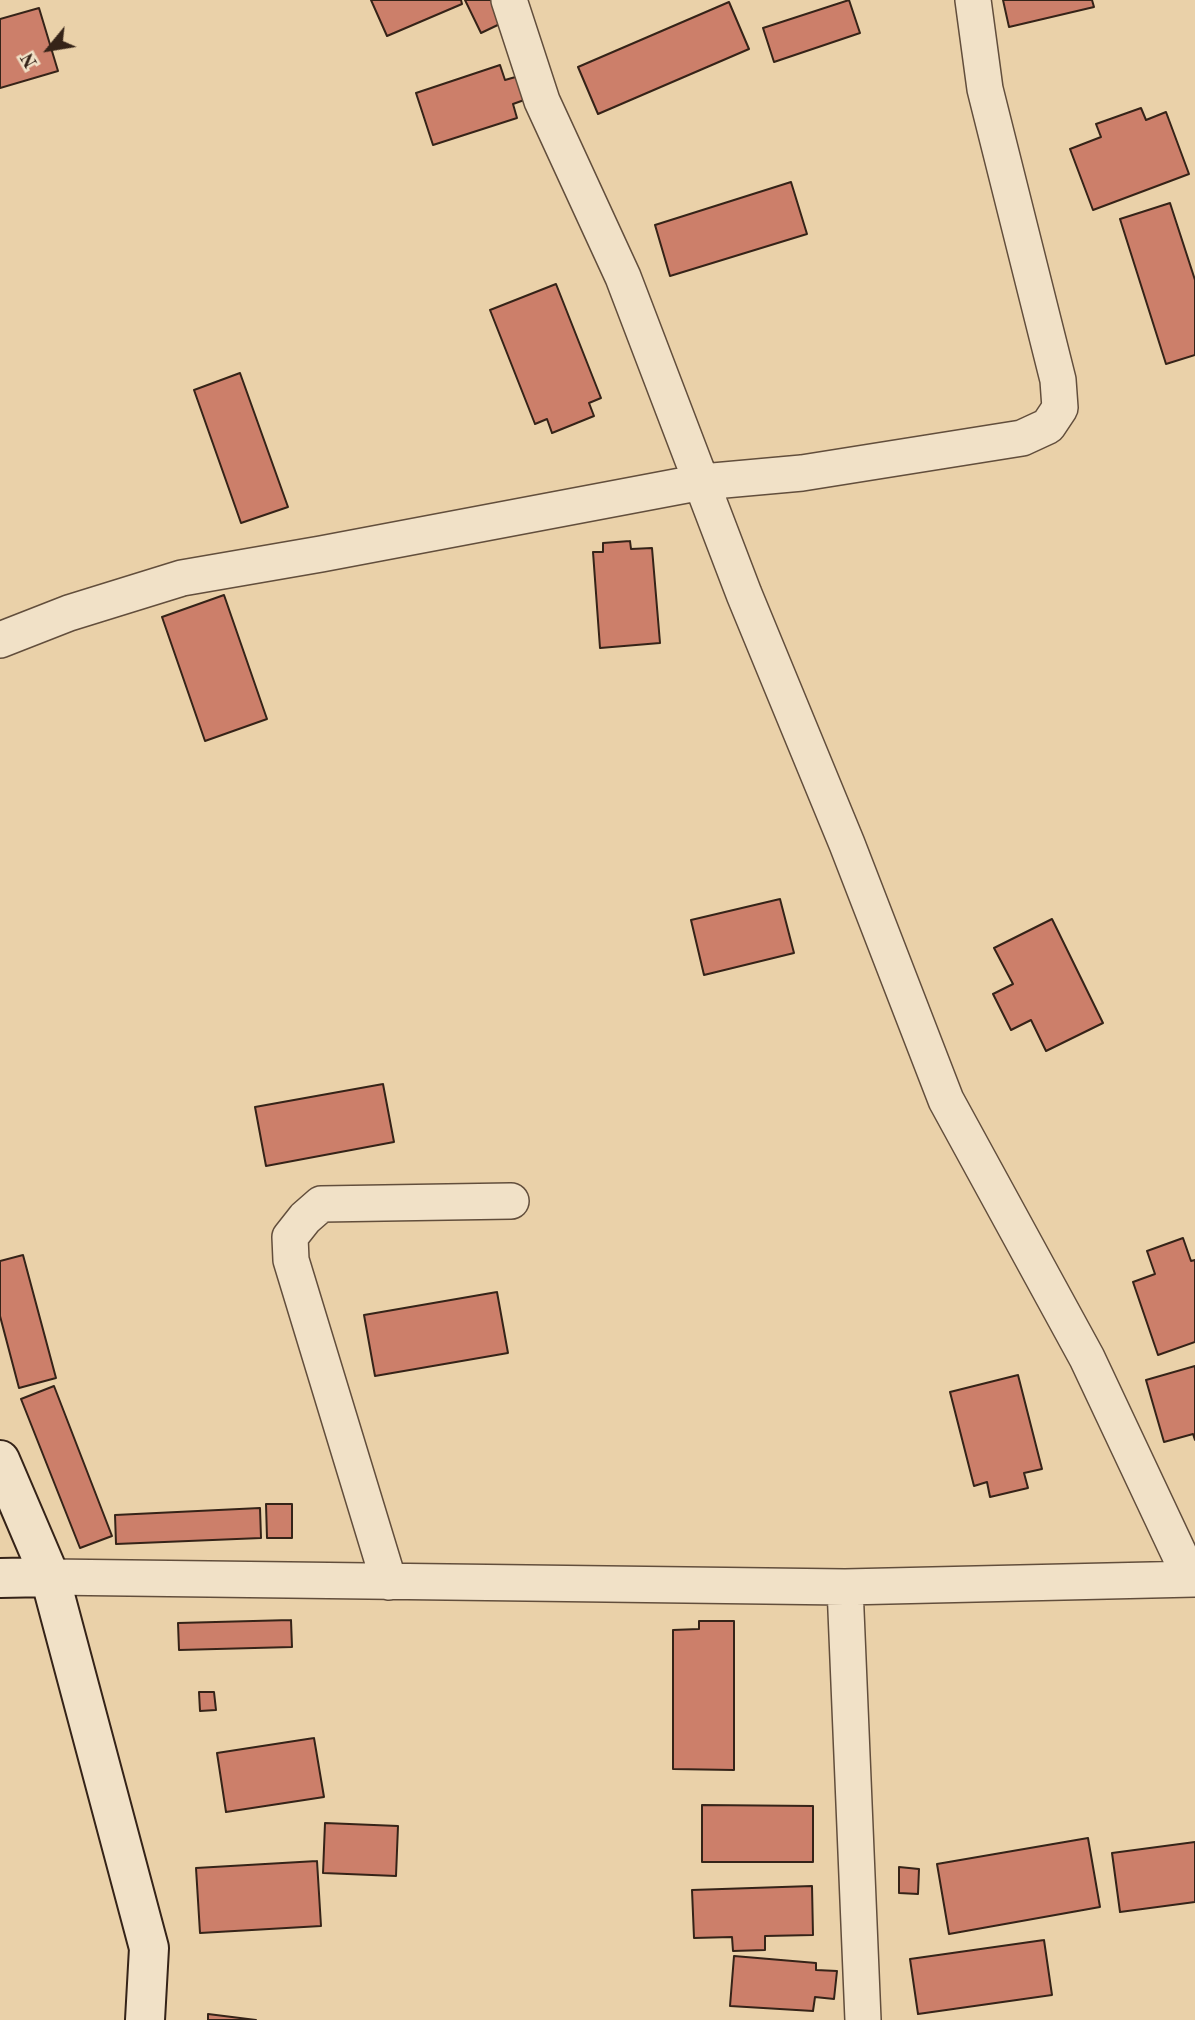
<!DOCTYPE html>
<html>
<head>
<meta charset="utf-8">
<style>
  body { margin:0 }
  #map { position:relative; width:1195px; height:2020px; overflow:hidden; background:#ead1a9; font-family:"Old Standard TT",serif }
  canvas { display:block }
  .north { position:absolute; left:14px; top:14px; width:70px; height:70px; -webkit-text-stroke:5px #f1e1c7; paint-order:stroke; rotate:240deg; font-size:19px; font-weight:700; line-height:28px; text-align:center; color:#352318 }
  .north::after { content:''; display:block; margin:auto; width:24px; height:32px; background:#352318; clip-path:polygon(50% 0,100% 100%,50% 72%,0 100%) }
</style>
</head>
<body>
<div id="map">
<canvas width="1195" height="2020"></canvas>
<div class="north">N</div>
</div>
<script>
const g = document.querySelector('canvas').getContext('2d');
g.lineJoin = 'round';
function fillPath(path, color) {
  g.fillStyle = color;
  g.fill(path, 'evenodd');
}
function shape(rows) {
  const path = new Path2D();
  for (const r of rows) {
    path.moveTo(r[0], r[1]);
    for (let i = 2; i < r.length; i += 2) path.lineTo(r[i], r[i + 1]);
  }
  return path;
}
function strokePath(path, color, width, dash) {
  g.strokeStyle = color;
  g.lineWidth = width;
  g.lineCap = dash ? 'butt' : 'round';
  g.setLineDash(dash || []);
  g.stroke(path);
}
const building = shape([
  [371,0,461,0,462,4,387,36,371,0],
  [465,0,493,0,504,22,481,33,465,0],
  [849,0,860,33,774,62,763,28,849,0],
  [1003,0,1092,0,1094,7,1009,27,1003,0],
  [729,2,749,49,598,114,578,67,729,2],
  [39,8,58,71,0,88,0,19,39,8],
  [500,65,505,80,519,76,527,99,513,104,517,118,433,145,416,93,500,65],
  [1141,108,1146,120,1166,112,1189,174,1093,210,1070,149,1101,137,1096,124,1141,108],
  [791,182,807,234,670,276,655,225,791,182],
  [1170,203,1195,280,1195,355,1166,364,1120,219,1170,203],
  [556,284,601,398,589,403,594,416,552,433,547,419,535,424,490,310,556,284],
  [240,373,288,507,241,523,194,390,240,373],
  [630,541,631,549,652,548,660,643,600,648,593,552,603,552,603,543,630,541],
  [224,595,267,719,205,741,162,617,224,595],
  [780,899,794,953,704,975,691,920,780,899],
  [1052,919,1103,1023,1046,1051,1031,1020,1011,1030,993,994,1013,984,994,948,1052,919],
  [383,1084,394,1142,266,1166,255,1107,383,1084],
  [1183,1238,1191,1261,1195,1260,1195,1342,1158,1355,1133,1282,1155,1274,1147,1251,1183,1238],
  [23,1255,56,1378,19,1388,0,1316,0,1261,23,1255],
  [497,1292,508,1353,375,1376,364,1315,497,1292],
  [1195,1366,1195,1440,1193,1434,1164,1442,1146,1380,1195,1366],
  [1018,1375,1042,1469,1024,1473,1028,1488,990,1497,987,1482,974,1486,950,1392,1018,1375],
  [54,1386,112,1536,80,1548,21,1399,54,1386],
  [266,1504,292,1504,292,1538,267,1538,266,1504],
  [260,1508,261,1538,116,1544,115,1515,260,1508],
  [291,1620,292,1647,179,1650,178,1623,291,1620],
  [699,1621,734,1621,734,1770,673,1769,673,1630,699,1629,699,1621],
  [199,1692,214,1692,216,1710,200,1711,199,1692],
  [314,1738,324,1797,226,1812,217,1753,314,1738],
  [702,1805,813,1806,813,1862,702,1862,702,1805],
  [325,1823,398,1826,396,1876,323,1873,325,1823],
  [1088,1838,1100,1907,949,1934,937,1864,1088,1838],
  [1195,1842,1195,1902,1120,1912,1112,1853,1195,1842],
  [317,1861,321,1926,200,1933,196,1868,317,1861],
  [899,1867,919,1869,918,1894,899,1893,899,1867],
  [812,1886,813,1935,765,1936,765,1950,733,1951,732,1937,694,1938,692,1890,812,1886],
  [1044,1940,1052,1995,918,2014,910,1959,1044,1940],
  [734,1956,816,1963,816,1970,837,1971,834,1999,815,1997,813,2011,730,2006,734,1956],
  [208,2014,256,2020,208,2020,208,2014]
]);
const street = shape([
  [509,0,542,101,623,277,744,594,847,844,946,1100,1087,1358,1191,1579],
  [0,640,69,613,182,578,321,554,702,482,802,473,1022,438,1048,426,1060,408,1058,380,985,89,973,0],
  [50,1577,845,1587,1195,1579],
  [389,1582,291,1260,290,1237,305,1218,321,1204,511,1201],
  [845,1587,863,2020]
]);
const secondary = shape([
  [0,1460,50,1577,149,1948,145,2020],
  [0,1578,50,1577]
]);
fillPath(building, '#cc7f6a');
strokePath(building, '#352318', 2);
strokePath(street, '#624e3c', 38);
strokePath(secondary, '#352318', 42);
strokePath(street, '#f1e1c7', 35);
strokePath(secondary, '#f1e1c7', 38);
</script>
</body>
</html>
